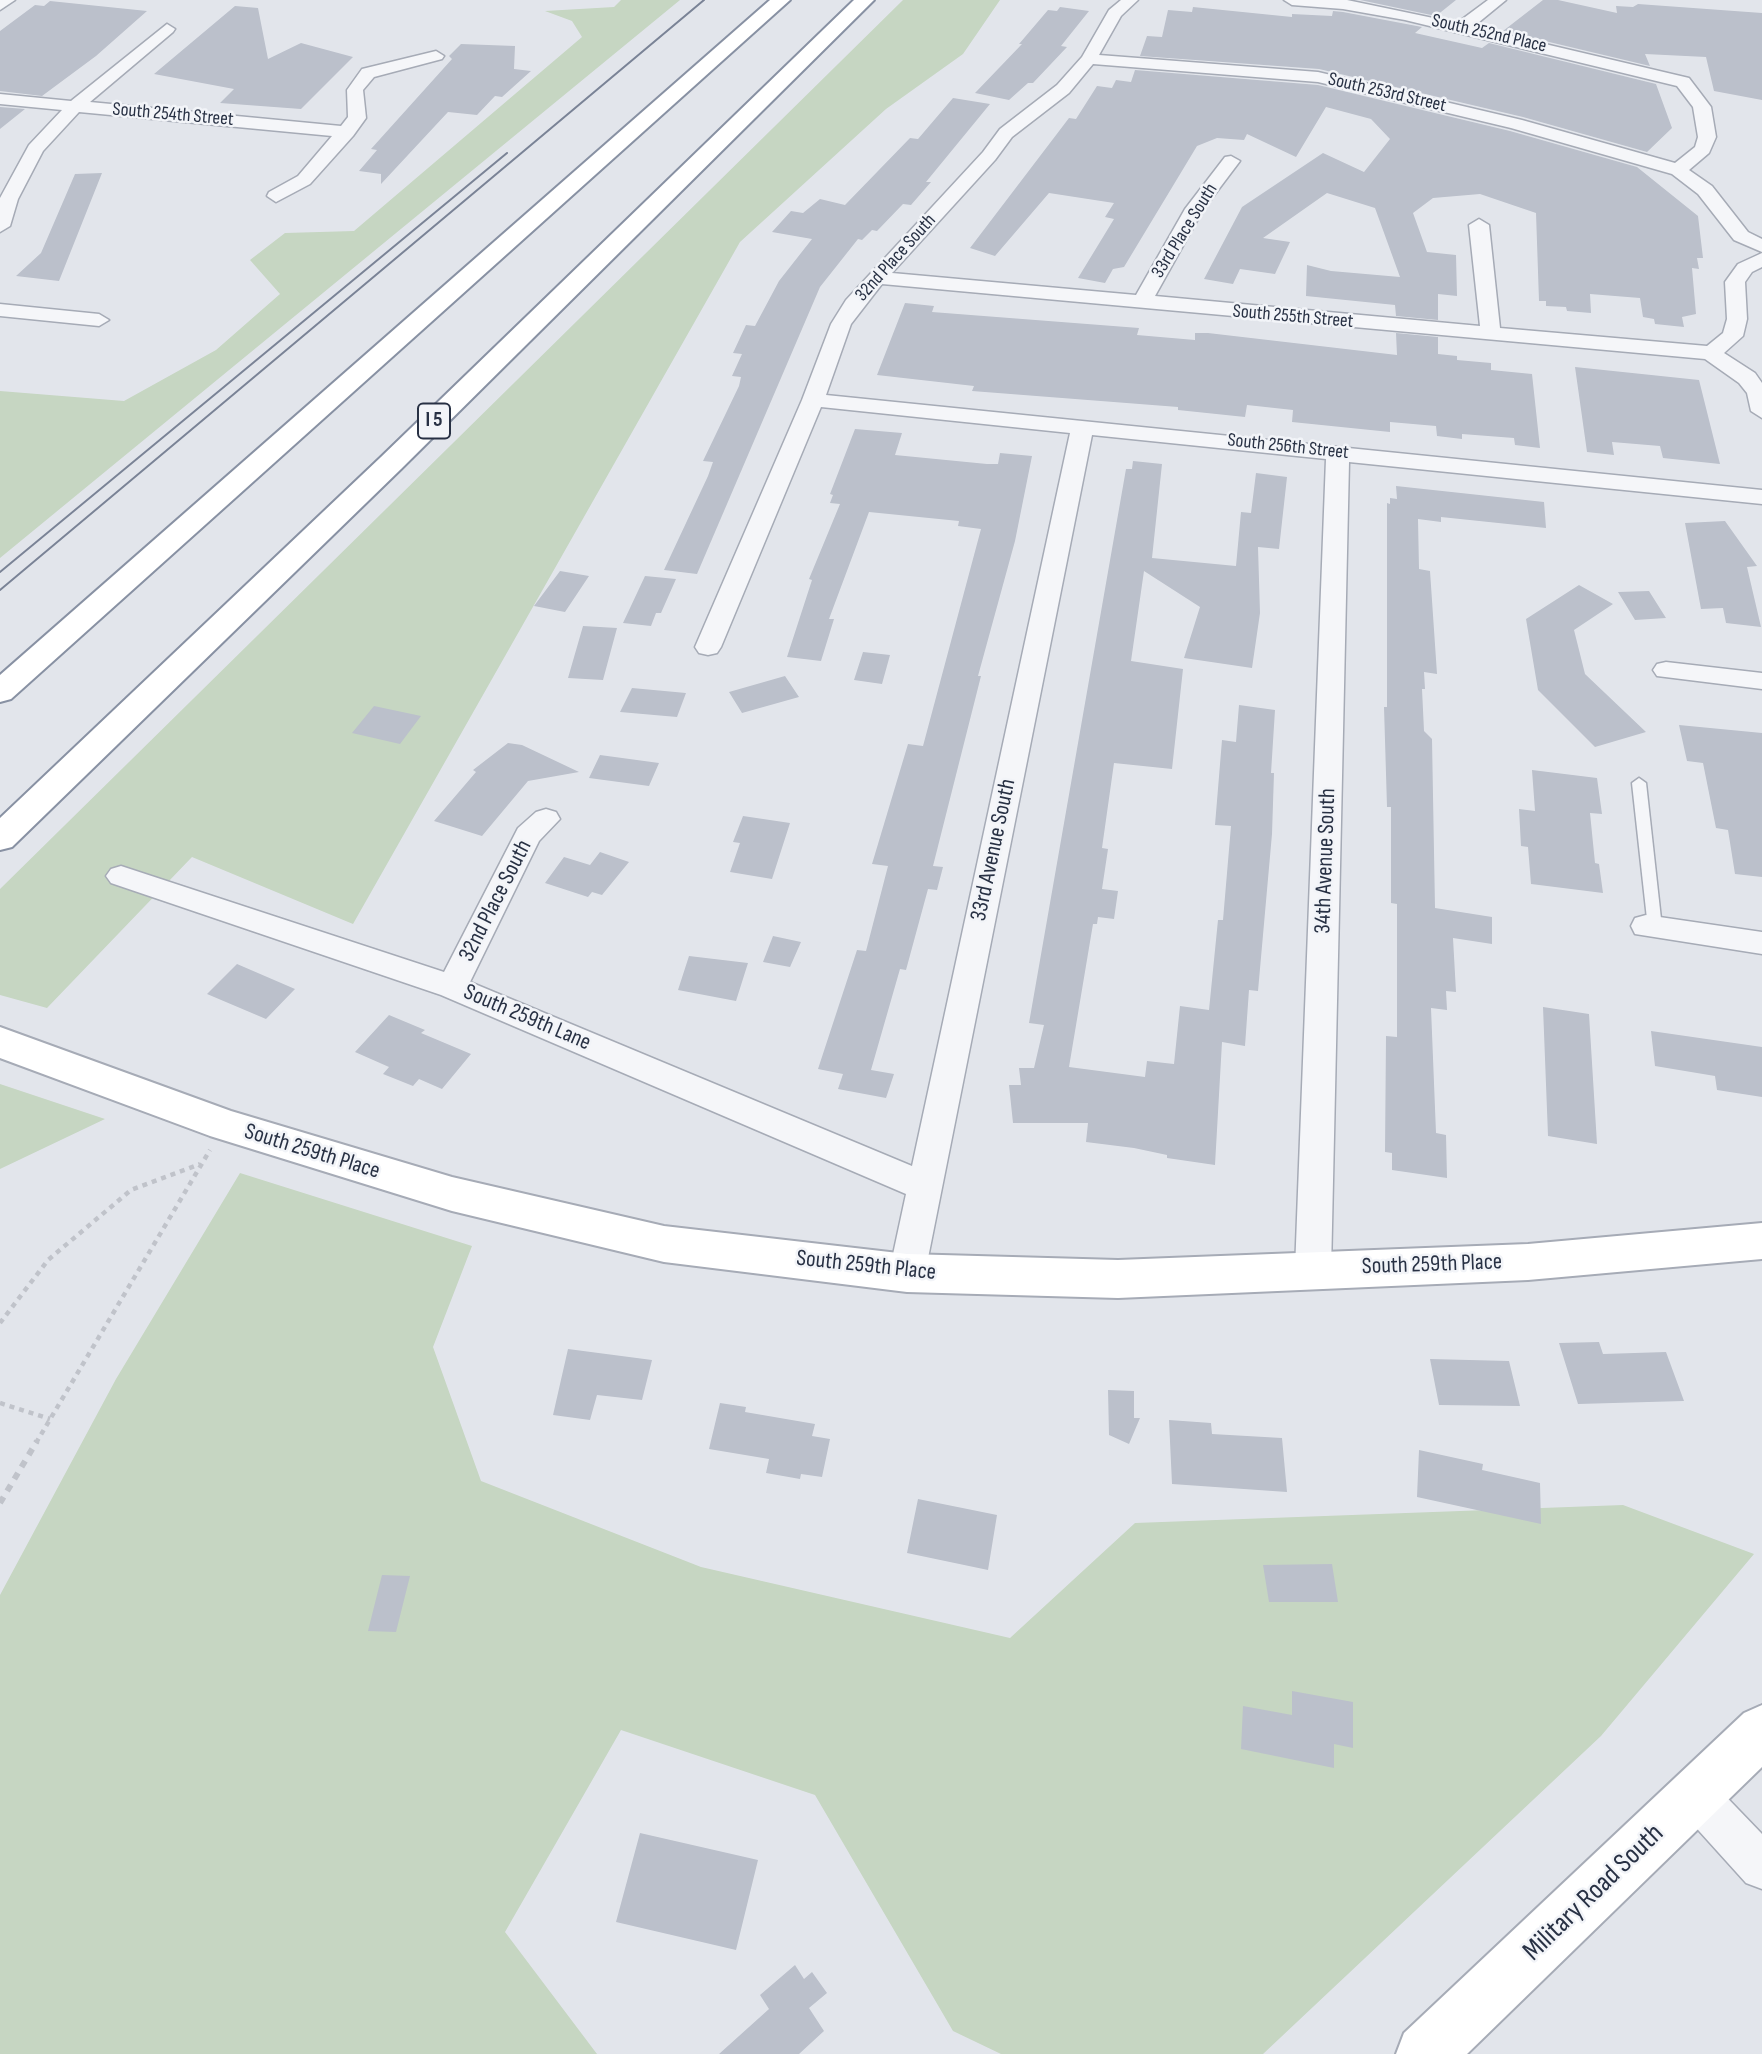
<!DOCTYPE html>
<html>
<head>
<meta charset="utf-8">
<style>
  body { margin:0 }
  canvas { display:block; background:#e2e5eb }
</style>
</head>
<body>
<canvas width="1762" height="2054"></canvas>
<script>
const g = document.querySelector('canvas').getContext('2d');
g.lineJoin = 'round';
function fillPath(path, color) {
  g.fillStyle = color;
  g.fill(path, 'evenodd');
}
function shape(rows) {
  const path = new Path2D();
  for (const r of rows) {
    path.moveTo(r[0], r[1]);
    for (let i = 2; i < r.length; i += 2) path.lineTo(r[i], r[i + 1]);
  }
  return path;
}
function strokePath(path, color, width, dash) {
  g.strokeStyle = color;
  g.lineWidth = width;
  g.lineCap = dash ? 'butt' : 'round';
  g.setLineDash(dash || []);
  g.stroke(path);
}
function drawText(font, color, halo, rows, align = 'center') {
  g.font = font + ' "Sofia Sans Condensed",sans-serif';
  g.lineWidth = 5;
  g.setLineDash([]);
  g.textBaseline = 'middle';
  g.strokeStyle = halo;
  g.fillStyle = color;
  for (const [text, x, y, turn = 0] of rows) {
    g.save();
    g.translate(x, y);
    g.rotate((+turn || 0) * Math.PI / 180);
    g.textAlign = isNaN(turn) ? turn : align;
    if (halo) g.strokeText(text, 0, 0);
    g.fillText(text, 0, 0);
    g.restore();
  }
}
const green = shape([
  [621,0,680,0,0,558,0,391,124,401,216,350,280,294,250,260,285,233,354,231,582,37,572,21,545,11,614,7],
  [903,0,1000,0,963,54,886,109,740,242,353,924,192,857,47,1008,0,995,0,889],
  [0,1084,105,1119,0,1169],
  [240,1173,472,1246,433,1347,481,1481,701,1567,1010,1638,1135,1523,1623,1505,1754,1554,1601,1736,1263,2054,1001,2054,953,2031,815,1795,621,1730,505,1932,597,2054,0,2054,0,1595,116,1379]
]);
const building = shape([
  [1360,0,1456,0,1436,16],
  [1543,0,1558,0,1617,13,1616,6,1633,7,1638,4,1762,13,1762,100,1714,91,1706,57,1645,54,1650,66,1503,31],
  [50,1,147,11,96,56,42,96,0,91,0,31,35,5,44,6],
  [235,6,258,8,268,59,301,43,353,57,301,109,220,103,234,89,154,74],
  [1060,7,1089,11,1061,46,1067,47,1033,83,1028,83,1009,100,975,93,1022,44,1019,44,1048,10,1057,11],
  [1193,7,1292,17,1292,14,1332,16,1333,11,1343,12,1422,27,1415,33,1482,48,1489,43,1656,84,1672,128,1647,152,1523,117,1319,69,1140,56,1147,36,1162,37,1168,10,1192,12],
  [461,44,515,46,514,69,531,71,502,97,495,96,477,115,448,112,381,184,381,174,359,171,377,150,371,149,452,59,449,56],
  [1135,70,1318,85,1510,131,1637,167,1698,216,1703,258,1697,258,1699,269,1692,268,1696,314,1682,317,1684,327,1655,324,1654,319,1643,317,1640,298,1590,294,1591,313,1567,311,1566,307,1546,306,1546,301,1539,301,1536,213,1480,194,1433,198,1413,213,1427,252,1456,255,1457,296,1438,294,1438,320,1396,316,1395,305,1306,296,1307,265,1331,271,1400,277,1375,208,1327,193,1263,238,1290,242,1275,274,1240,269,1233,284,1204,279,1242,207,1323,153,1364,172,1390,139,1371,119,1326,107,1296,157,1247,134,1244,140,1217,138,1197,146,1124,267,1113,269,1105,283,1078,278,1114,219,1105,217,1114,203,1049,193,995,256,970,248,1069,118,1076,119,1097,86,1112,88,1116,80,1131,82],
  [953,98,990,104,926,182,931,182,911,205,903,204,877,231,872,230,862,240,858,239,820,287,697,574,664,570,708,476,713,462,703,461,739,386,741,377,732,376,742,354,733,353,746,325,755,326,779,281,812,239,772,232,791,211,803,213,820,199,845,205,910,138,918,139],
  [0,107,25,109,0,129],
  [102,173,59,281,16,276,41,253,75,174],
  [905,303,934,306,932,312,1139,328,1137,335,1195,340,1195,333,1208,333,1397,355,1396,333,1438,337,1438,354,1457,356,1457,360,1491,363,1491,370,1532,374,1540,448,1515,445,1514,438,1462,434,1462,439,1437,436,1436,426,1390,422,1390,432,1292,422,1293,410,1247,405,1245,417,1178,410,1178,407,972,391,974,386,877,375],
  [1575,367,1699,380,1720,464,1663,458,1660,446,1612,442,1614,455,1587,452],
  [855,429,902,433,895,455,987,464,998,464,1000,453,1032,456,1015,541,978,676,981,676,933,866,943,867,937,890,928,889,906,970,900,969,871,1070,894,1074,886,1098,838,1089,843,1074,818,1069,857,950,866,951,888,866,872,864,908,744,923,746,981,529,958,526,959,521,869,512,829,619,834,619,821,661,787,657,812,580,809,579,840,504,830,503,833,495,830,494],
  [1133,461,1162,464,1152,558,1236,566,1241,512,1251,513,1256,473,1287,477,1279,549,1258,547,1260,613,1252,668,1184,658,1200,607,1144,571,1131,661,1183,669,1172,769,1114,763,1102,848,1108,849,1102,889,1118,891,1114,919,1098,917,1097,924,1093,924,1069,1067,1145,1077,1147,1061,1174,1064,1180,1006,1209,1010,1218,920,1223,920,1231,826,1215,825,1222,740,1236,742,1239,705,1275,710,1271,773,1274,773,1272,834,1258,991,1249,990,1245,1046,1222,1042,1215,1165,1167,1158,1167,1155,1134,1148,1086,1142,1088,1123,1013,1123,1009,1085,1021,1085,1019,1068,1034,1068,1044,1025,1029,1023,1126,469,1132,469],
  [1396,486,1544,502,1546,528,1441,517,1441,522,1418,519,1419,569,1430,571,1437,674,1424,672,1425,689,1422,689,1424,731,1432,739,1435,908,1492,917,1492,944,1453,938,1456,992,1446,991,1447,1010,1431,1008,1436,1133,1446,1135,1447,1178,1392,1170,1392,1153,1385,1152,1386,1036,1397,1037,1397,904,1391,903,1391,807,1387,807,1384,707,1387,707,1387,503,1390,504,1390,498,1397,499],
  [1725,521,1757,566,1747,567,1761,627,1726,623,1723,608,1701,609,1685,523],
  [560,571,589,576,565,612,534,606],
  [645,576,676,579,661,613,656,613,651,626,623,623],
  [1579,585,1613,604,1574,630,1585,674,1646,732,1595,747,1538,690,1526,619],
  [1649,591,1666,618,1635,620,1618,592],
  [583,626,617,628,603,680,568,678],
  [863,652,890,655,882,684,854,680],
  [785,676,799,697,742,713,729,692],
  [632,688,686,693,677,717,620,712],
  [374,706,421,716,400,744,352,733],
  [1679,725,1762,733,1762,877,1735,874,1728,830,1716,828,1703,763,1687,761],
  [508,743,522,745,579,772,528,781,482,836,434,821,476,772,473,770],
  [600,755,659,763,649,786,589,778],
  [1532,770,1597,778,1602,814,1590,813,1595,863,1599,864,1603,893,1531,884,1528,847,1521,846,1519,809,1535,811],
  [743,816,790,823,772,879,730,872,740,843,733,842],
  [600,852,629,862,602,895,592,892,588,897,545,883,564,857,590,865],
  [773,936,801,942,790,967,763,962],
  [689,956,748,963,736,1001,678,990],
  [237,964,295,989,266,1019,207,994],
  [1543,1007,1589,1014,1597,1144,1548,1136],
  [389,1015,425,1030,421,1033,471,1054,442,1089,419,1079,413,1086,383,1074,389,1067,355,1052],
  [1651,1031,1762,1047,1762,1097,1717,1090,1715,1076,1655,1066],
  [1599,1342,1603,1354,1666,1352,1684,1401,1578,1404,1559,1343],
  [568,1349,652,1360,642,1400,597,1395,590,1420,553,1415],
  [1430,1359,1509,1361,1520,1406,1439,1405],
  [1108,1390,1134,1391,1134,1418,1140,1418,1129,1444,1109,1435],
  [720,1403,746,1407,745,1412,815,1424,812,1436,830,1439,822,1477,801,1474,800,1479,766,1473,769,1459,709,1449],
  [1169,1420,1211,1423,1212,1434,1282,1438,1287,1492,1172,1484],
  [1419,1450,1483,1464,1482,1470,1540,1483,1541,1524,1417,1497],
  [918,1499,997,1515,988,1570,907,1553],
  [1332,1564,1338,1602,1269,1602,1263,1565],
  [382,1575,410,1576,396,1632,368,1631],
  [1292,1691,1353,1702,1353,1748,1334,1744,1334,1768,1241,1749,1243,1706,1292,1715],
  [640,1833,758,1860,736,1950,616,1922],
  [795,1965,804,1979,812,1972,827,1993,809,2008,824,2031,799,2054,719,2054,769,2009,760,1995]
]);
const pathFar1 = shape([
  [0,1323,48,1260,131,1190,200,1164],
  [0,1403,50,1419],
  [36,1443,210,1150]
]);
const path = shape([
  [0,1503,37,1441]
]);
const service = shape([
  [1639,778,1646,783,1662,928,1655,933,1648,928,1632,783,1639,778]
]);
const minor = shape([
  [0,0,15,0,0,10,0,0],
  [1121,0,1138,0,1121,16,1099,55,1318,72,1522,120,1675,163,1695,147,1698,137,1693,107,1677,86,1405,20,1343,9,1292,5,1284,0,1347,0,1457,23,1488,0,1506,0,1473,27,1689,78,1711,107,1716,137,1709,153,1689,170,1712,186,1748,232,1762,239,1762,252,1734,240,1698,194,1672,174,1511,128,1318,82,1093,64,1069,93,1012,137,995,160,892,273,1136,295,1185,209,1225,157,1231,156,1240,161,1203,210,1155,296,1480,326,1469,225,1479,219,1489,225,1500,328,1707,346,1723,333,1727,319,1725,282,1738,264,1762,253,1762,267,1752,272,1745,282,1747,319,1743,336,1724,353,1755,373,1762,383,1762,418,1751,411,1747,393,1739,383,1705,359,882,284,851,324,826,395,1762,490,1762,504,1349,462,1331,1270,1325,1281,1313,1285,1301,1281,1295,1270,1326,459,1092,435,925,1273,919,1284,907,1288,895,1284,889,1273,906,1194,441,995,111,883,106,876,111,869,121,866,444,972,518,828,536,812,546,809,556,812,560,819,539,841,470,982,912,1166,1070,433,821,407,721,647,717,653,708,655,699,653,695,647,802,400,831,324,846,300,983,152,1000,129,1057,85,1082,57,1109,10,1121,0],
  [167,24,175,29,173,32,90,102,341,126,348,117,347,90,362,69,436,51,444,56,442,59,374,77,363,90,366,118,353,136,310,184,276,202,267,196,269,192,298,176,332,136,79,112,43,151,18,199,10,226,0,232,0,198,29,145,62,110,0,104,0,94,71,101,167,24],
  [0,304,99,314,109,320,99,326,0,316,0,304],
  [1666,662,1762,673,1762,689,1657,676,1653,670,1657,664,1666,662],
  [1646,915,1762,932,1762,954,1635,934,1631,926,1635,918,1646,915],
  [1696,1774,1711,1781,1762,1834,1762,1889,1746,1883,1681,1811,1674,1796,1681,1781,1696,1774]
]);
const secondary = shape([
  [0,1027,231,1111,452,1177,664,1226,907,1254,1118,1260,1528,1244,1762,1223,1762,1259,1528,1280,1118,1298,907,1292,664,1262,452,1211,210,1136,0,1058,0,1027],
  [1762,1705,1762,1767,1467,2054,1396,2054,1404,2033,1744,1713,1762,1705]
]);
const motorway = shape([
  [770,0,790,0,11,699,0,702,0,675,770,0],
  [854,0,874,0,401,469,12,847,0,850,0,818,381,457,854,0]
]);
const tram = shape([
  [0,572,507,153],
  [0,590,704,0]
]);
const farStreetnames = [
  ["South 252nd Place",1489,34,13],
  ["South 253rd Street",1387,93,13],
  ["South 254th Street",173,115,5],
  ["33rd Place South",1185,231,-58],
  ["32nd Place South",896,258,-48],
  ["South 255th Street",1293,317,5],
  ["South 256th Street",1288,447,6]
];
const shields = [
  [434,421,32]
];
const shieldNames = [
  ["I 5",434,421]
];
const streetNames = [
  ["33rd Avenue South",994,850,-78],
  ["34th Avenue South",1326,861,-88],
  ["32nd Place South",496,901,-63],
  ["South 259th Lane",527,1018,23],
  ["South 259th Place",312,1152,17],
  ["South 259th Place",1432,1265,-2],
  ["South 259th Place",866,1266,6]
];
const nearStreetnames = [
  ["Military Road South",1594,1893,-44]
];
fillPath(green, '#c6d6c2');
fillPath(building, '#bbc0cb');
strokePath(service, '#a6abb6', 3);
strokePath(minor, '#a6abb6', 3);
strokePath(secondary, '#a6abb6', 4);
strokePath(motorway, '#8891a3', 4);
strokePath(pathFar1, '#c0c3ca', 4.5, [5, 5]);
strokePath(path, '#c0c3ca', 6, [7, 7]);
fillPath(service, '#f5f6f9');
fillPath(minor, '#f5f6f9');
fillPath(secondary, '#fff');
fillPath(motorway, '#fff');
strokePath(tram, '#7a8396', 2);
drawText('19px', '#283144', '#f2f4f8', farStreetnames);
for (const [x, y, w] of shields) {
  const box = new Path2D();
  box.roundRect(x - w / 2, y - 17.5, w, 35, 5);
  g.fillStyle = '#f2f4f8';
  g.fill(box);
  strokePath(box, '#283144', 2);
}
drawText('bold 21px', '#283144', null, shieldNames);
drawText('23px', '#283144', '#f2f4f8', streetNames);
drawText('28px', '#283144', '#f2f4f8', nearStreetnames);
</script>
</body>
</html>
